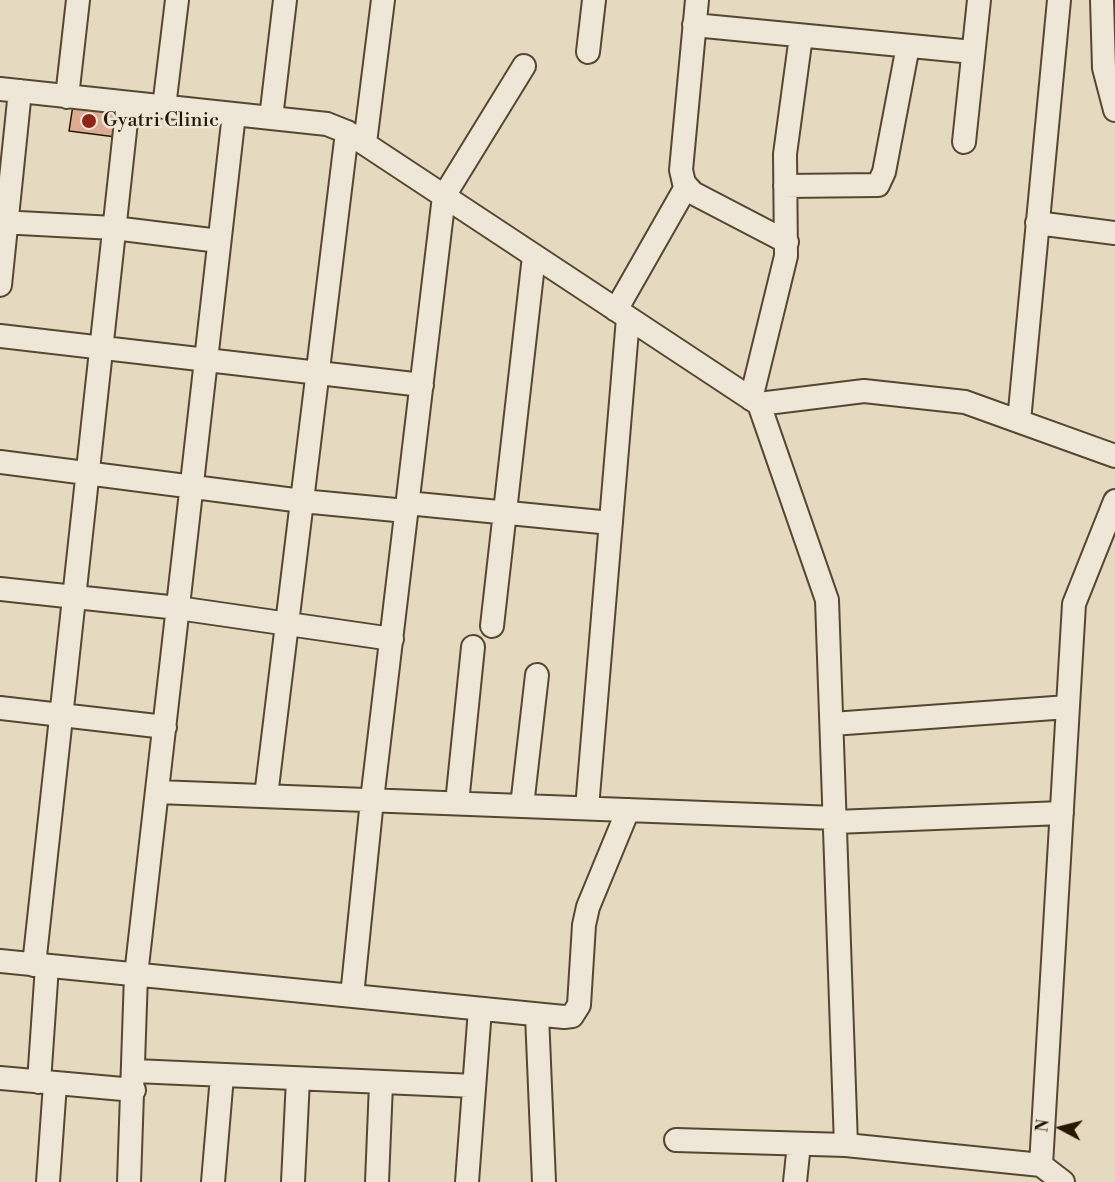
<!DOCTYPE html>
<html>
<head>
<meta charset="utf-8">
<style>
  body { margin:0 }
  #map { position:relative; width:1115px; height:1182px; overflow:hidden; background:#e5d9c0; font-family:"Libre Bodoni",serif }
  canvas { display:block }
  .north { position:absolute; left:1031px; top:1098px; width:60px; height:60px; -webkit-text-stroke:4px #eee6d6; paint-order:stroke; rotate:277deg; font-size:16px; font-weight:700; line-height:24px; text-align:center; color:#271600 }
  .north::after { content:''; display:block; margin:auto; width:21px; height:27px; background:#271600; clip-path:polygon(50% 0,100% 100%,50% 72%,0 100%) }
</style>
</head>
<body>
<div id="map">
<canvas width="1115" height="1182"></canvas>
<div class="north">N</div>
</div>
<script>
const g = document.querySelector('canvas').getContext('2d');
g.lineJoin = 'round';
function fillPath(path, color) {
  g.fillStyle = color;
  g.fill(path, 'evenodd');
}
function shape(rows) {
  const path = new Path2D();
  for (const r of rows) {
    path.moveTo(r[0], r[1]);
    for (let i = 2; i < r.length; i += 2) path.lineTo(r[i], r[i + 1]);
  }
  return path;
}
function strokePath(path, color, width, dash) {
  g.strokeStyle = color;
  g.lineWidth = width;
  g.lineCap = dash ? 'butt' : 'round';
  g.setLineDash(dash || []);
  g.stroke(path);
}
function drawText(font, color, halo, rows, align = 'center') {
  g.font = font + ' "Libre Bodoni",serif';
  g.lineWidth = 5;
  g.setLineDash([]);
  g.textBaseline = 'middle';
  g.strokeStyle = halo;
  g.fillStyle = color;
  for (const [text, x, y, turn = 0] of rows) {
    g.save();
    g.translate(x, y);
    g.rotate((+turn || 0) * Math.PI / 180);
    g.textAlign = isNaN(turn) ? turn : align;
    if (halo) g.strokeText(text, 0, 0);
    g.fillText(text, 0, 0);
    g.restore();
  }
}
const building = shape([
  [73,105,119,111,116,137,69,131,73,105]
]);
const minor = shape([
  [697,0,681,170,684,183,693,193,787,242],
  [1102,0,1104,68,1115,110],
  [694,25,973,52],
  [588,52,594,0],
  [0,89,327,124,347,132,759,404,827,600,846,1145,1041,1165,1063,1182],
  [67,97,78,0],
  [164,107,177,0],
  [271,118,285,0],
  [964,142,979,0],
  [365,143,383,0],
  [785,186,878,185,884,172,908,46],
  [0,222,114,228,219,241],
  [1037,223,1115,233],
  [0,285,20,91],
  [616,310,686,187],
  [0,336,422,385],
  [751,399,786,256,785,154,801,36],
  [759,404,864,391,965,402,1115,456],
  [1019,421,1059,0],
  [0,462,302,501,406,511],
  [407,503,611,523],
  [0,589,178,608,392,639],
  [492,626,534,256],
  [0,708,165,727],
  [832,724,1068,707],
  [157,792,835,818],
  [266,796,347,132],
  [457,803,473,647],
  [522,806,537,675],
  [587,808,628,318],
  [835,822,1062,813],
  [0,961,564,1017,572,1016,579,1005,584,925,588,907,628,810],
  [34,965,128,103],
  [352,996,372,800,444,196,524,66],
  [537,1015,544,1182],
  [135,1071,474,1086],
  [0,1078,134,1090],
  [39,1082,47,966],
  [676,1140,846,1145],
  [1041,1165,1074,604,1115,501],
  [48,1182,55,1084],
  [129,1182,136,975,234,114],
  [213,1182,222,1076],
  [293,1182,298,1079],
  [377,1182,381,1084],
  [467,1182,480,1009],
  [795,1182,799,1144]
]);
const markers = [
  [89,121,8,"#8f2418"]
];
const poiNames = [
  ["Gyatri Clinic",103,121]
];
fillPath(building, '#dbac92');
strokePath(building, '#271600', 1.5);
strokePath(minor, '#564730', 26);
strokePath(minor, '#eee6d6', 22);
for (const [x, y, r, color] of markers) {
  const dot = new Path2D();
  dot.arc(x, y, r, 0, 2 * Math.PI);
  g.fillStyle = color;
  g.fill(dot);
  strokePath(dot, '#eee6d6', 2);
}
drawText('20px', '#271600', '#eee6d6', poiNames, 'left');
</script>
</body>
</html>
